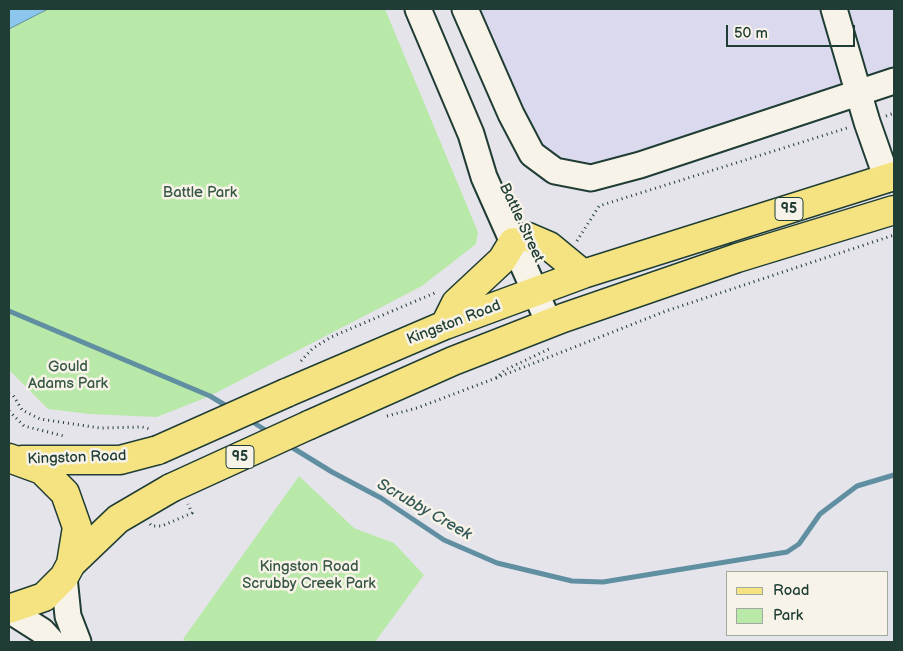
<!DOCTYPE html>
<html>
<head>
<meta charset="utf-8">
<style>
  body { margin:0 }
  #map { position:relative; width:903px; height:651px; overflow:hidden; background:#e6e4eb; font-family:"Balsamiq Sans",sans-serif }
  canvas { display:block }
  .frame { position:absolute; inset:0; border:10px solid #1f3d34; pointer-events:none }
  .legend { position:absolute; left:726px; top:571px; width:162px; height:65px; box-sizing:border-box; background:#f7f3e8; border:1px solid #a1aaa0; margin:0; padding:6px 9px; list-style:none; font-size:15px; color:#1f3d34 }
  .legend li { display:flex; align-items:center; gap:10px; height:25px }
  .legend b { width:25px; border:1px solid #a1aaa0 }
  .scale { position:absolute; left:726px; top:25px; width:129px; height:22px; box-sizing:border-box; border:2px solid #1f3d34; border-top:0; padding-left:6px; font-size:15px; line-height:18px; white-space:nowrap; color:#1f3d34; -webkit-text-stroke:4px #f7f3e8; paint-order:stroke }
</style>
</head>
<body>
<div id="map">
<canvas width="903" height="651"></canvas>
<div class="frame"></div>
<ul class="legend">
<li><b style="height:6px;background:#f5e382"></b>Road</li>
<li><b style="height:14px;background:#b9e9a8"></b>Park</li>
</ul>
<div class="scale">50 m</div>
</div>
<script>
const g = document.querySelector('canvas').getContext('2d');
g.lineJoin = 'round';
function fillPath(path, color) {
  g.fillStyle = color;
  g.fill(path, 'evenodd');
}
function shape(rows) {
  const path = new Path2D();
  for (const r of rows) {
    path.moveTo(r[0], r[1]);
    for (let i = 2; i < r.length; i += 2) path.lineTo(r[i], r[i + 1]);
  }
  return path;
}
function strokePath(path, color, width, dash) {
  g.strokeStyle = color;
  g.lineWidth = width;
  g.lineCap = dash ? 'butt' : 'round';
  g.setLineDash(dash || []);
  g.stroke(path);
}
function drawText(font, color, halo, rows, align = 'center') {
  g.font = font + ' "Balsamiq Sans",sans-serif';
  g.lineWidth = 5;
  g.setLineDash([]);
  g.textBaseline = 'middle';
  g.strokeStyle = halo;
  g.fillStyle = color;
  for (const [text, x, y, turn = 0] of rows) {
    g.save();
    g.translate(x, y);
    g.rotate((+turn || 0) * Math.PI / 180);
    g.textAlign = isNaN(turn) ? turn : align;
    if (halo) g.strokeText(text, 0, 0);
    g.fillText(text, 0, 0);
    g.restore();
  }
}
const built = shape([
  [461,9,894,9,894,87,542,183]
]);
const green = shape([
  [9,9,385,9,478,232,476,244,422,286,210,396,157,417,90,414,48,409,9,370],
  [299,476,354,528,394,543,424,575,375,642,187,642,183,639]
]);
const water = shape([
  [9,9,48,9,9,29,9,9]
]);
const stream = shape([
  [9,311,210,396,230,408],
  [248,419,270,433],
  [288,445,332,472,381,498,444,540,497,563,572,581,603,582,787,552,799,544,820,514,857,486,894,475]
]);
const path = shape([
  [886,116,894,113],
  [577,241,599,206,847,128],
  [301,361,312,349,331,337,437,292],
  [496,378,666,311,894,235],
  [9,394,13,395,22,410,40,419,100,428,142,427,150,429],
  [9,411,24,426,64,436],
  [387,416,417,408,496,378,505,370,549,349],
  [150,524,152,526,162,526,192,513,188,504]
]);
const minor = shape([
  [418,9,471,134,484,177,549,323],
  [465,9,511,114,532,154,555,171,591,178,640,165,894,81],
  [834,9,867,122,887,179],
  [64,577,68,616,78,642],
  [9,610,42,631,52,642]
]);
const major = shape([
  [528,237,549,246,583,274],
  [445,325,456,303,502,260,513,242],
  [286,393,445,325,583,274,894,176],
  [309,425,453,361,563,318,737,258,894,210],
  [9,458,42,470,65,493,77,527,71,564,64,577,44,597,9,609],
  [22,460,120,460,158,450],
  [71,564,118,519,171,488]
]);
const majorBridge = shape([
  [158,450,286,393],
  [171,488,309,425]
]);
const shields = [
  [789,209,28],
  [240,457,28]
];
const shieldNames = [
  ["95",789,209],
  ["95",240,457]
];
const parkNames = [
  ["Battle Park",200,193],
  ["Gould",68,367],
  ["Adams Park",68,384],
  ["Kingston Road",309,567],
  ["Scrubby Creek Park",309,584]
];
const streetNames = [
  ["Battle Street",521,223,65],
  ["Kingston Road",454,323,-21],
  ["Kingston Road",77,458,-2]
];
const waterNames = [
  ["Scrubby Creek",424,510,30]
];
fillPath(built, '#dbd9ed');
fillPath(green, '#b9e9a8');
fillPath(water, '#8dc6ec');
strokePath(water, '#618fa2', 1);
strokePath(stream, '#618fa2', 5);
strokePath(minor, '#1f3d34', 29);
strokePath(major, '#1f3d34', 31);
strokePath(path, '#1f3d34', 3, [1, 4]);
strokePath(minor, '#f7f3e8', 25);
strokePath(major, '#f5e382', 28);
strokePath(majorBridge, '#1f3d34', 31, []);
strokePath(majorBridge, '#f5e382', 28);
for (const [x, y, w] of shields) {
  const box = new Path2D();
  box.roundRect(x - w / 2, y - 11.5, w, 23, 4);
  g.fillStyle = '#f7f3e8';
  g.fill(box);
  strokePath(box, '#1f3d34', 1);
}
drawText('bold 14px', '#1f3d34', null, shieldNames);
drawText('15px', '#365745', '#f7f3e8', parkNames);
drawText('15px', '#1f3d34', '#f7f3e8', streetNames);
drawText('italic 16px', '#355859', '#f7f3e8', waterNames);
</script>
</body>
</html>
